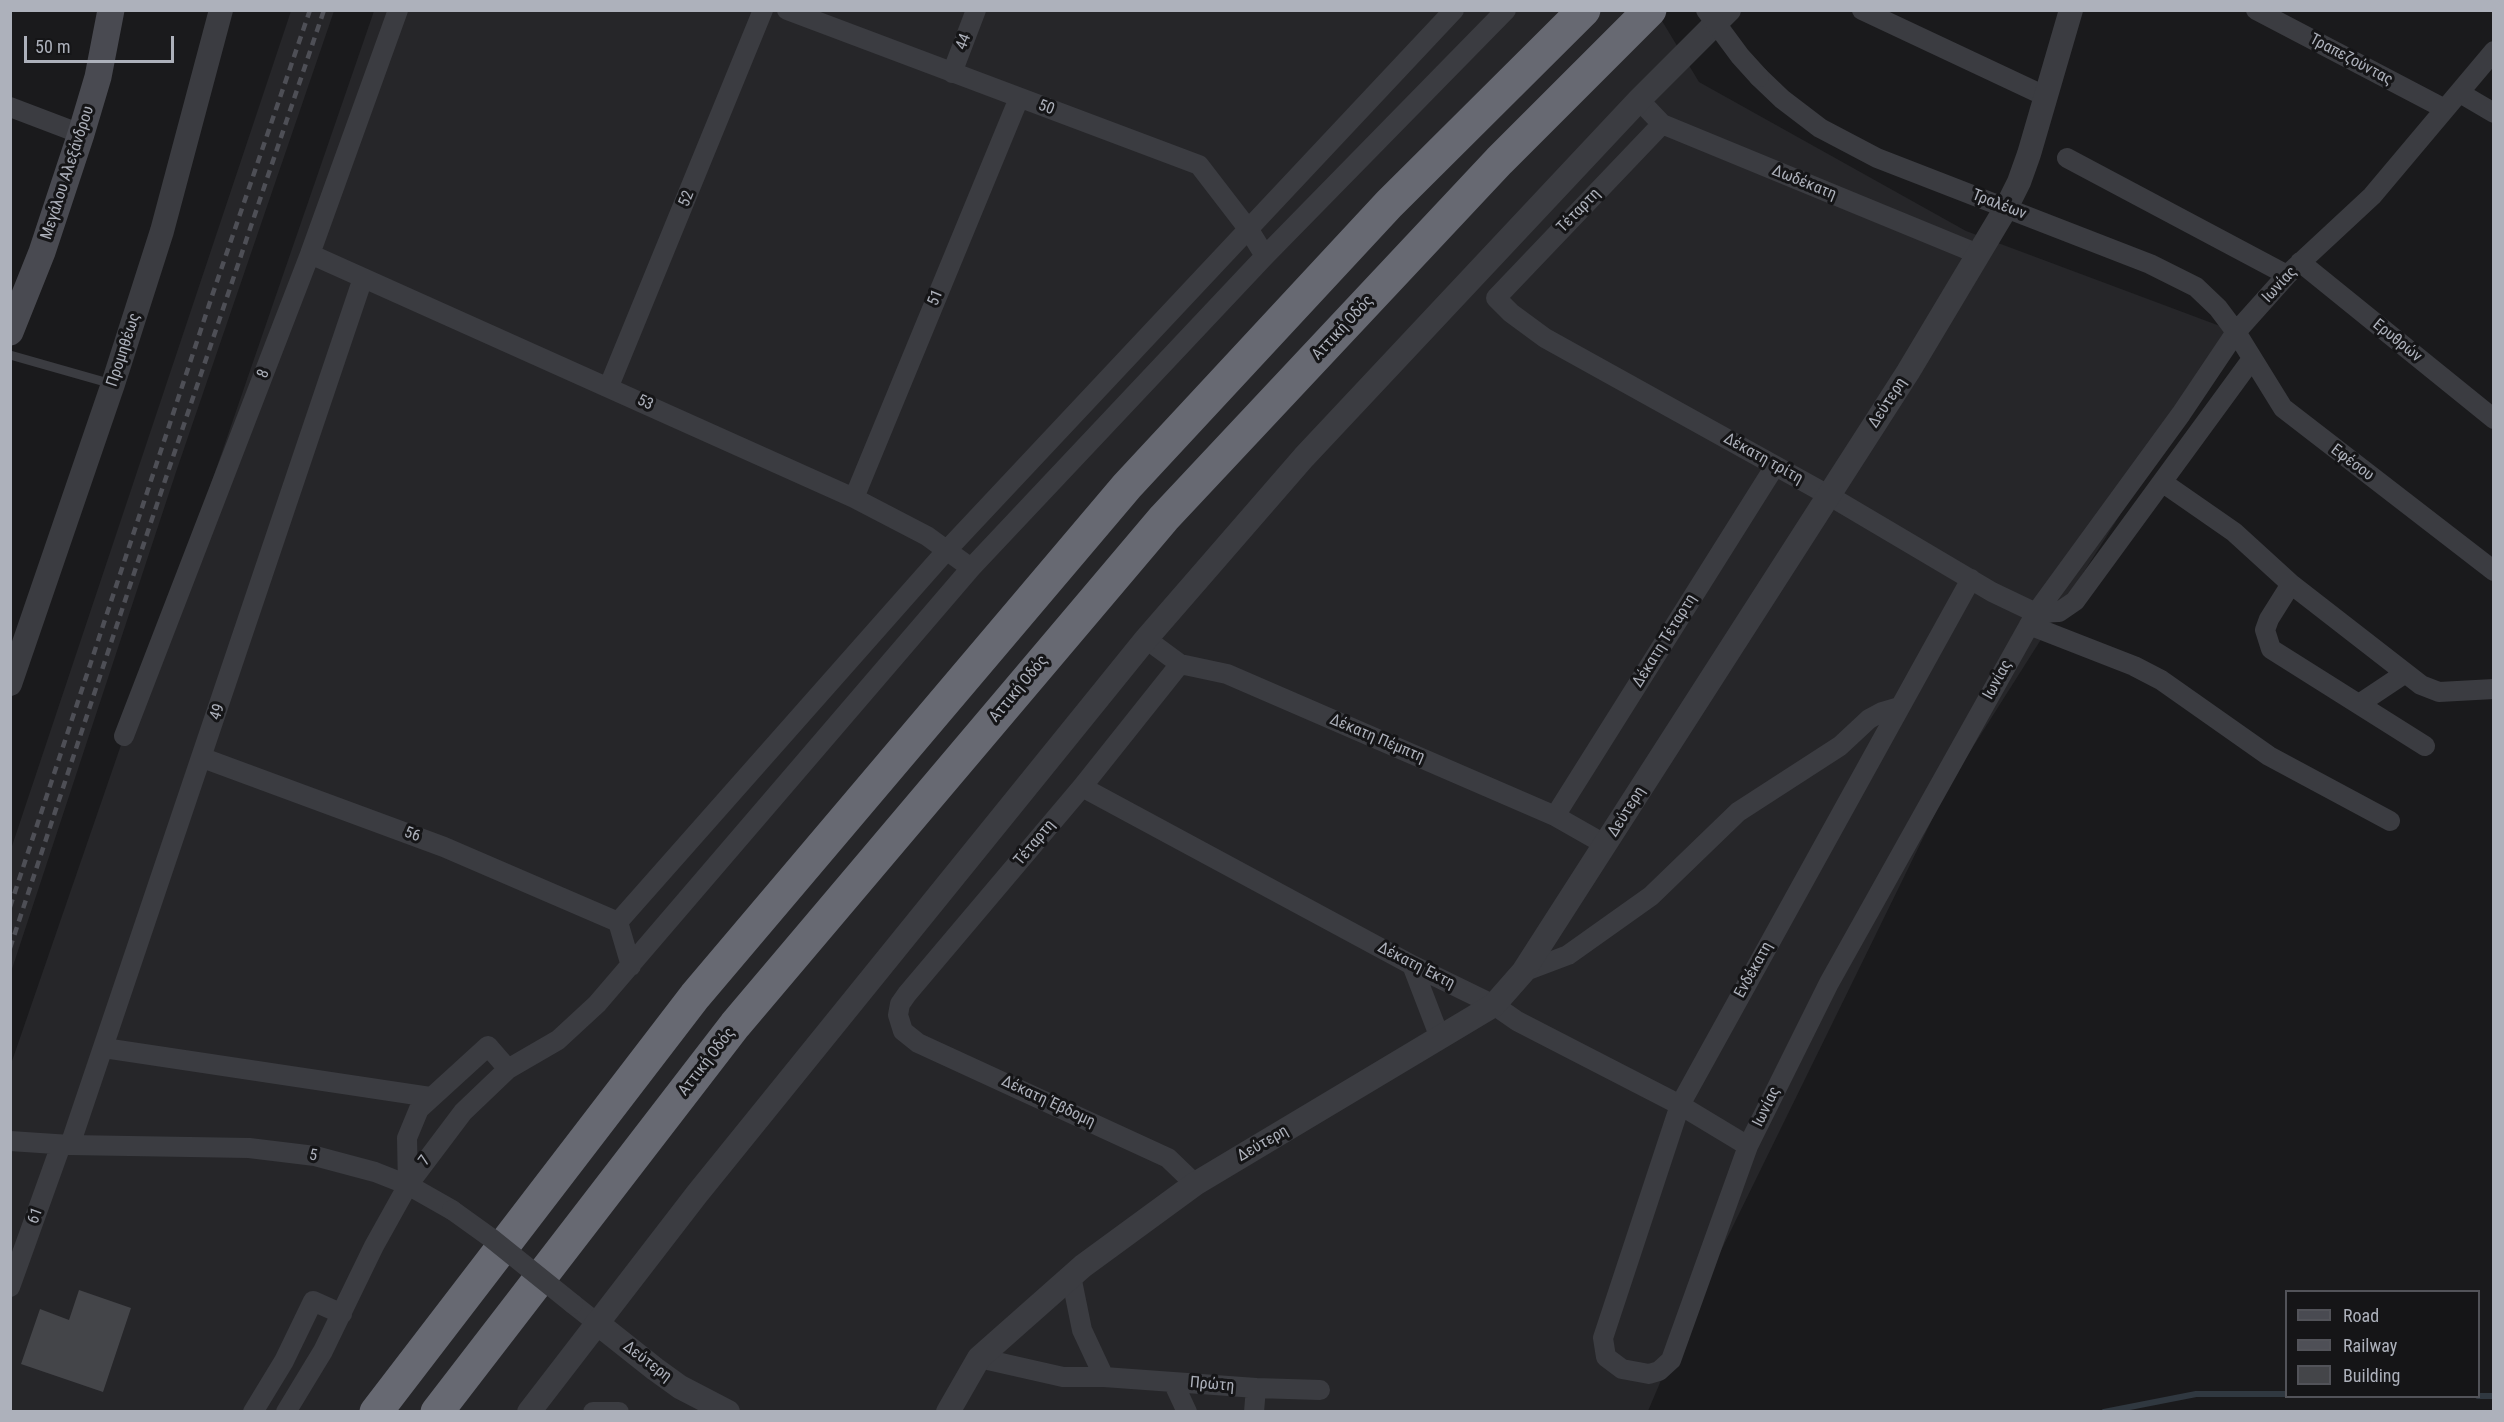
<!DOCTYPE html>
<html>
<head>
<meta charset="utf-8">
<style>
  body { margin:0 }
  #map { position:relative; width:2504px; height:1422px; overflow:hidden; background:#1a1a1c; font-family:"Roboto Condensed",sans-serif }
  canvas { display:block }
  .frame { position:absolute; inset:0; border:12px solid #adb1bb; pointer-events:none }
  .legend { position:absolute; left:2285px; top:1290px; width:195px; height:108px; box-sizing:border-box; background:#151517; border:2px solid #525359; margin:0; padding:8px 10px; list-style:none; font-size:18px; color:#adb1bb }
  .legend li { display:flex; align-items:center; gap:12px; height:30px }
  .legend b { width:30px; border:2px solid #525359 }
  .scale { position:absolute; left:24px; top:36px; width:150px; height:27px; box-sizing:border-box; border:3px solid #adb1bb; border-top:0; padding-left:8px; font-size:18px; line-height:21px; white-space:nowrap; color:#adb1bb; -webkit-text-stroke:4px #151517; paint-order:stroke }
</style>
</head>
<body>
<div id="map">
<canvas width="2504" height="1422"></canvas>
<div class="frame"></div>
<ul class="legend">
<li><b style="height:8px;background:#494a51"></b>Road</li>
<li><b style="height:8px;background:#4e4f56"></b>Railway</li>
<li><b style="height:16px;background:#444549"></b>Building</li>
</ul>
<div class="scale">50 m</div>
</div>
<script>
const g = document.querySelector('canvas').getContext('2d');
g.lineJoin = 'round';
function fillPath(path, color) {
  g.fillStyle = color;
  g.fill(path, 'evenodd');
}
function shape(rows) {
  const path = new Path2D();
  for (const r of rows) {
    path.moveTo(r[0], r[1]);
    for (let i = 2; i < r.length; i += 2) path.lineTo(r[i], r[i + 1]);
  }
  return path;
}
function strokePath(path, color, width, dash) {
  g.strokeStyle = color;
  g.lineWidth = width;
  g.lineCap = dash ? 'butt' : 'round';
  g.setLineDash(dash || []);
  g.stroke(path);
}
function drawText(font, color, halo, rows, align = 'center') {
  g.font = font + ' "Roboto Condensed",sans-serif';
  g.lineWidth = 6;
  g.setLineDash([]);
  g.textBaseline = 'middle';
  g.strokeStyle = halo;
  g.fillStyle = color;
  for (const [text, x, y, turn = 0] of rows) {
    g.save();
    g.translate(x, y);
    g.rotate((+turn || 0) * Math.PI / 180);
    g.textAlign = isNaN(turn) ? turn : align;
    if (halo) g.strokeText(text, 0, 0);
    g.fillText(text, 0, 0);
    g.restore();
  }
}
const built = shape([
  [291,11,334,11,176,472,11,972,11,849],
  [374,11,1656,11,1699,82,1966,231,2236,332,1950,783,1685,1324,1648,1411,11,1412,11,1064]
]);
const stream = shape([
  [2478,1396,2494,1396],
  [2104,1412,2196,1394,2286,1394]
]);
const building = shape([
  [79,1290,131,1308,103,1392,21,1364,40,1309,69,1320]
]);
const service = shape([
  [10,355,112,384]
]);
const minor = shape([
  [787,10,1199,165,1249,230,1265,256],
  [1862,10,2045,96],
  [2256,10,2445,109],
  [952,73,976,10],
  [1759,77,1782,99,1820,128,1877,158,2150,264,2196,287,2218,308,2236,332,2283,408,2494,571],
  [2460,93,2494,113],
  [1639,100,1662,124,1978,254],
  [10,107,81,134],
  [1662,124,1496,298,1511,313,1545,338,1828,495,1992,592,2036,613,2059,612,2075,601,2252,359],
  [2067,158,2287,275],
  [310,254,854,498,927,536,971,568],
  [2300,262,2494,419],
  [609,386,763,10],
  [2162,482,2234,532,2291,584,2421,685,2439,692,2494,689],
  [854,498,1019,98],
  [1971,579,1680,1105,1603,1338,1606,1357,1622,1369,1649,1374,1659,1371,1671,1360,1748,1146,1829,983,2036,613,2181,414,2236,332,2287,275,2372,196,2494,51],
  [2291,584,2269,619,2265,630,2271,649,2425,746],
  [2029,625,2134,666,2161,680,2269,756,2390,821],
  [1146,639,1180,664,1227,674,1555,816,1606,845],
  [1180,664,1082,787,907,994,900,1004,898,1015,903,1031,918,1043,1168,1158,1195,1184],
  [2359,704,2404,674],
  [124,736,310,254,398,10],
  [203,758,444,847,618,922],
  [1082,787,1412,965,1494,1005,1517,1021,1680,1105,1748,1146],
  [1555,816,1775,466],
  [618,922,947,550,1454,10],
  [618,922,631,966],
  [1412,965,1440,1038],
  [1523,972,1568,955,1651,896,1738,812,1840,746,1869,719,1882,712,1899,707],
  [104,1048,430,1097],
  [10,1141,70,1145,249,1148,315,1156,375,1172,408,1185,452,1210],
  [70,1145,363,278],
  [408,1185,407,1138,419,1109,488,1046,508,1069],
  [1071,1276,1082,1330,1104,1377],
  [10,1287,61,1145],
  [573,1304,597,1323],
  [979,1358,1063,1377,1104,1377,1256,1388,1320,1390],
  [1173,1382,1187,1412],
  [253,1412,284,1361,313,1301,342,1314],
  [286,1412,323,1351,374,1246,408,1185,463,1112,508,1069,558,1040,597,1004,971,568,1265,256,1506,10],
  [593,1412,619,1412],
  [1254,1412,1256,1388]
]);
const tertiary = shape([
  [10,684,113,384,162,231,221,10],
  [597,1323,655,1369,680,1387,728,1412],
  [529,1412,697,1194,1146,639,1304,457,1639,100,1729,10],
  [948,1412,979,1358,1083,1266,1195,1184,1494,1005,1523,972,1908,372,2006,208,2019,182,2029,154,2071,10]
]);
const secondary = shape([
  [10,332,42,252,81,134,98,77,111,10]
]);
const motorway = shape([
  [376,1412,695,996,1127,486,1389,204,1584,10],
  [437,1412,735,1025,1164,518,1499,161,1650,10]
]);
const rail = shape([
  [10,907,212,296,310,10],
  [10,948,151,522,324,10]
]);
const minorBridge = shape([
  [1706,10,1740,56,1759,77],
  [452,1210,491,1238,573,1304]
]);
const streetNames = [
  ["44",964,42,-69],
  ["Τραπεζούντας",2351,60,28],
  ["50",1046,108,20],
  ["Μεγάλου Αλεξάνδρου",68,173,-72],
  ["Δωδέκατη",1804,183,22],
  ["52",687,199,-68],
  ["Τραλέων",1999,205,21],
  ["Τέταρτη",1579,211,-46],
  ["Ιωνίας",2280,285,-47],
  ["51",936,298,-68],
  ["Αττική Οδός",1343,328,-47],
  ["Ερυθρών",2397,341,39],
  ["Προμηθέως",124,350,-72],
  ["8",264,374,-69],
  ["53",645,403,24],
  ["Δεύτερη",1888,403,-57],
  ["Δέκατη τρίτη",1763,459,29],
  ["Εφέσου",2352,463,37],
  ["Δέκατη Τέταρτη",1665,641,-58],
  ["Ιωνίας",1998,680,-61],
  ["Αττική Οδός",1019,689,-50],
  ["49",218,712,-72],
  ["Δέκατη Πέμπτη",1377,739,23],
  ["Δεύτερη",1627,812,-58],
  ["56",412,835,20],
  ["Τέταρτη",1035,843,-50],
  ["Δέκατη Έκτη",1416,966,27],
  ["Ενδέκατη",1754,970,-61],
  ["Αττική Οδός",707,1062,-52],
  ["Δέκατη Έβδομη",1048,1102,25],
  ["Ιωνίας",1767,1107,-64],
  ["Δεύτερη",1263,1144,-30],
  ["5",313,1156,10],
  ["7",425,1161,-54],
  ["61",36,1216,-70],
  ["Δεύτερη",647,1362,37],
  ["Πρώτη",1212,1385,5]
];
fillPath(built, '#262629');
strokePath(stream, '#303840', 6);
fillPath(building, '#444549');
strokePath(service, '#3b3c41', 9);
strokePath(minor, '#3b3c41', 20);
strokePath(tertiary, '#3b3c41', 24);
strokePath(secondary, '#494a51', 27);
strokePath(motorway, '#676972', 33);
strokePath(rail, '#4e4f56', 4.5, [8, 6]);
strokePath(minorBridge, '#3b3c41', 20);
drawText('16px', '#adb1bb', '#151517', streetNames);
</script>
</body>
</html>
